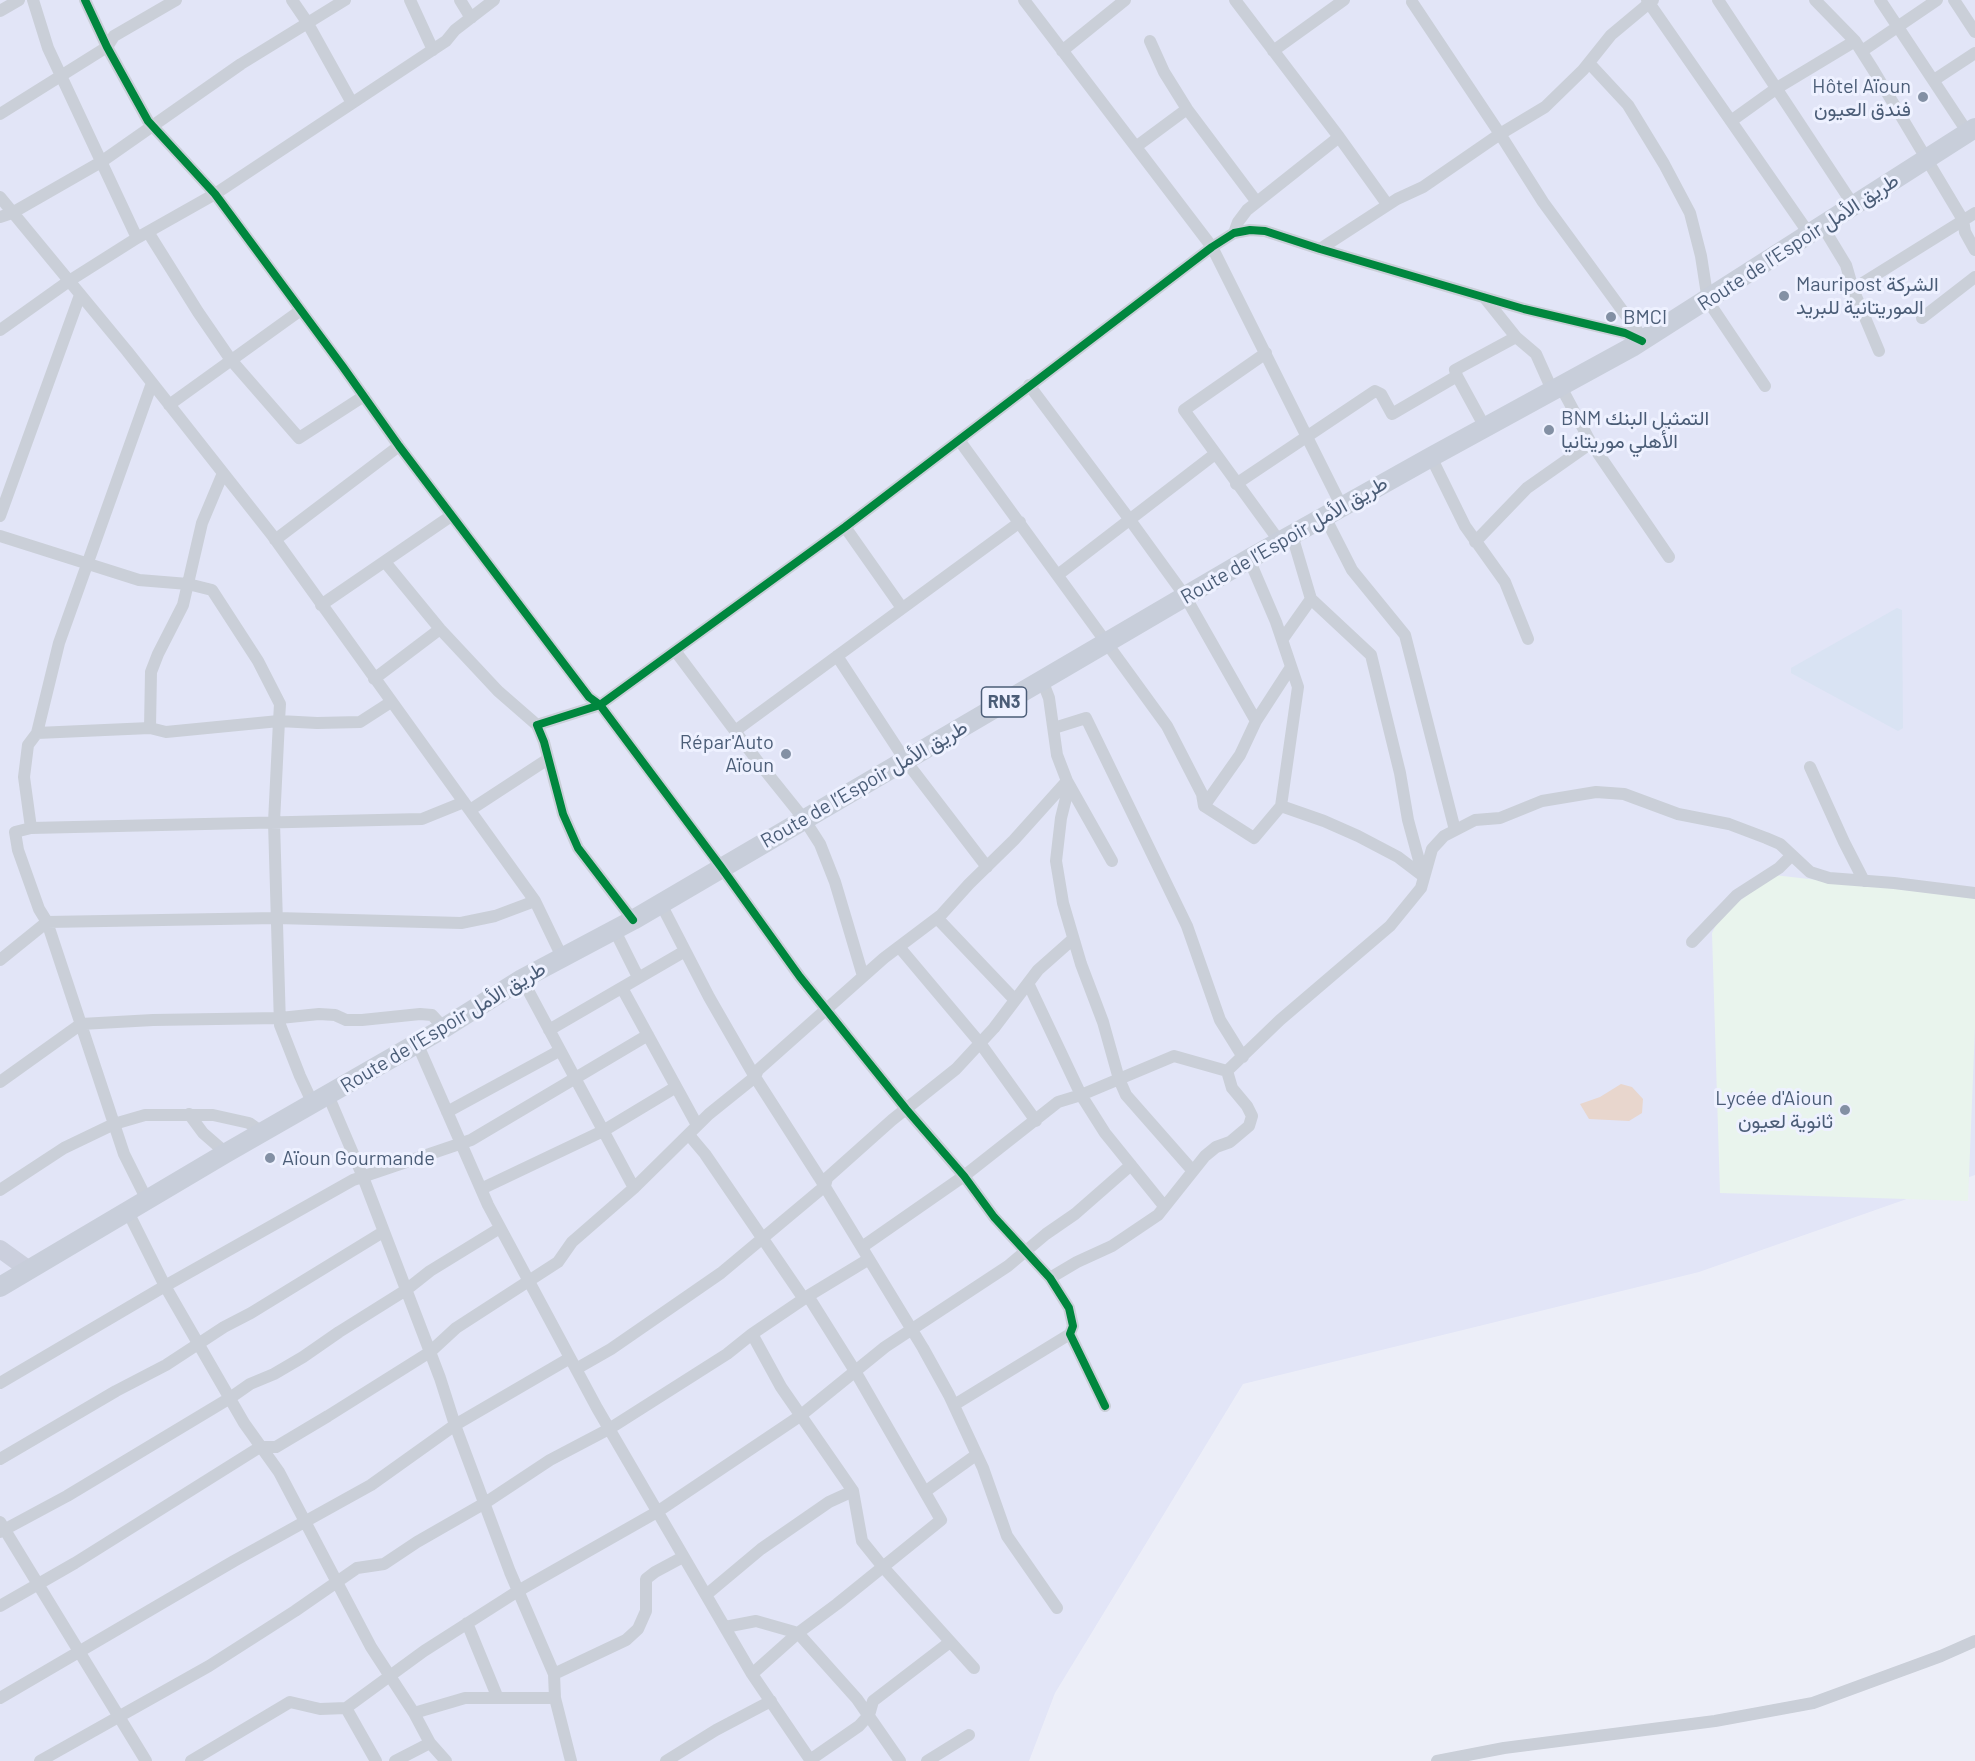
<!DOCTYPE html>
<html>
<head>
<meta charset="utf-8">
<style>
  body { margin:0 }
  canvas { display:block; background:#eceef8 }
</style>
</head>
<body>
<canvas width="1975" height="1761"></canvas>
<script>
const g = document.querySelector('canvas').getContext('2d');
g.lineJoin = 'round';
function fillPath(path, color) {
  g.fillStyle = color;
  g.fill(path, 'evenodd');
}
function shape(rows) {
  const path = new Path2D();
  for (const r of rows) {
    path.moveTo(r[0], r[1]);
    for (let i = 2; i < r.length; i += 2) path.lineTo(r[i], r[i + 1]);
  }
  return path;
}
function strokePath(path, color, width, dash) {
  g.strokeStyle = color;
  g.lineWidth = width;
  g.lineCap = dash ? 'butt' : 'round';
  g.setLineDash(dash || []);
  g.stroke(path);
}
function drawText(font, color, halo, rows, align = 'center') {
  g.font = font + ' Barlow,Vazirmatn,sans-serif';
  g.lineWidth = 6;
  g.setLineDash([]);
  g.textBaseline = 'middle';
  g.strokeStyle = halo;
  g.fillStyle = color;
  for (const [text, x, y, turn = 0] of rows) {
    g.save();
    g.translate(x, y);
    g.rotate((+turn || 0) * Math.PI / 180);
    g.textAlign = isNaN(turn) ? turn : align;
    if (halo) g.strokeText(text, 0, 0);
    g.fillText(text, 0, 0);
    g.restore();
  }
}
const residential = shape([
  [0,0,1975,0,1975,1175,1699,1272,1243,1384,1055,1693,1029,1761,0,1761]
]);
const commercial = shape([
  [1897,608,1902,610,1903,728,1898,731,1791,673,1791,668]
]);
const education = shape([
  [1774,875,1975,898,1975,1027,1968,1201,1720,1193,1712,933,1721,915]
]);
const water = shape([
  [1621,1084,1632,1087,1643,1099,1642,1113,1629,1121,1589,1119,1580,1104,1600,1097]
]);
const minor = shape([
  [33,0,48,48,137,238],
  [85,0,107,47,148,121,215,194,343,367,399,446,589,697,600,705,721,867,800,977,906,1109,964,1176,994,1217,1050,1278,1069,1308,1073,1326,1070,1334,1105,1406],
  [292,0,307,22,352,103],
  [410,0,433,50],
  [460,0,471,18],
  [1024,0,1212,247,1342,507],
  [1235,0,1339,137,1387,204],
  [1647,0,1810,235],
  [1718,0,1854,206],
  [1815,0,1855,41,1874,71,1963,220,1965,232,1975,250],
  [1880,0,1968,133],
  [1954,0,1975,32],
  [1412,2,1500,134,1543,202,1644,340],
  [0,11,19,0],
  [1150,41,1164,72,1187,109,1256,201],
  [1062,51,1125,0],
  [1273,51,1344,0],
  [1862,51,1937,0],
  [1589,63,1628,105,1664,164,1690,213,1701,256,1708,301,1765,386],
  [1934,80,1975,53],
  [0,114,107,47,114,36,176,0],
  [1731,121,1777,88,1855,41],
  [1137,146,1187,109],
  [0,197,127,351,272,535,535,901,562,957],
  [0,217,12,213,101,162,241,64,345,0],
  [1823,227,1846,265,1853,289,1879,351],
  [148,232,198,312,231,360,299,438,364,396],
  [1234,233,1238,222,1247,210,1339,137],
  [1320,249,1397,199,1423,187,1500,134,1545,107,1583,70,1611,35,1653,0],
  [1853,289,1975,213],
  [1484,297,1516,337],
  [1922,318,1975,277],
  [0,330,69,281,137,238,215,194,446,41,455,30,494,0],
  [1266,353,1184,410,1280,542],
  [1457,376,1481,420,1488,427],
  [1029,385,1130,520,1185,596,1256,721],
  [1561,387,1591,443,1669,557],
  [169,405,301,310],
  [959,440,1167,726,1202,794,1204,806,1254,838,1281,806,1298,687,1276,622,1249,559],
  [1431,457,1465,526,1505,582,1528,639],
  [1236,484,1375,391,1381,394,1392,414,1457,376,1455,370,1516,337,1536,354,1553,392],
  [0,516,80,295],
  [1325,517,1352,570,1405,635,1455,830],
  [845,527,902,608],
  [1292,535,1311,599,1371,655,1400,773,1408,820,1423,875],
  [0,536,139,580,188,584,212,590,258,661,280,704,279,721,166,732,150,728,37,733],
  [275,540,399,446],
  [1475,542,1527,488,1591,443],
  [385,562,440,629,498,691,537,725],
  [1059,574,1215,454],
  [321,605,451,516],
  [1282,640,1311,599],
  [676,652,759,763,804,819,820,844,835,882,863,976],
  [837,656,905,760,987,867],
  [374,679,440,629],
  [1042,680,1049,698,1057,755,1067,781,1112,861],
  [150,728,151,672,158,654,183,605,202,523,223,473],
  [1054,728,1086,718,1187,926,1220,1020,1243,1057],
  [735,731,1020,522],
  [1810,767,1844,842,1864,881],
  [1067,781,1067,794,1061,818,1056,861,1063,903,1081,964,1103,1022,1119,1079,1126,1095,1192,1170],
  [1204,806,1240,755,1256,721,1291,667],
  [1281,806,1324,821,1358,836,1398,857,1423,876],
  [470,810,548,759],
  [31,828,24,777,28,745,37,733,59,643,152,383],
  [661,904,709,997,755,1077,819,1177,923,1348,949,1395,983,1468,1007,1536,1057,1608],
  [937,918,1015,1000],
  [633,920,578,848,563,814,544,742,537,725,600,705,845,527,1212,247,1234,233,1250,230,1265,231,1320,249,1524,309,1625,333,1642,341],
  [615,931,638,977],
  [1692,942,1737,895,1779,868,1792,855],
  [900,948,980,1043,1036,1121],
  [0,960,47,922,277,918,461,923,495,916,535,901],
  [522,979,634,1188],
  [1028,983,1081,1095,1105,1133,1164,1206],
  [622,988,697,1125],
  [549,1030,685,951],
  [417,1043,488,1205,597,1408,752,1674,811,1761],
  [0,1082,81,1024,153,1020,280,1018,319,1014,335,1015,346,1020,362,1020,420,1014,432,1015,444,1028],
  [328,1095,363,1177,440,1378,455,1425,510,1572,554,1674,555,1698,571,1761],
  [313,1104,300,1076,280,1025,274,822,279,721,317,723,360,722,391,702],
  [447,1112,559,1051],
  [189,1114,203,1133,226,1153],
  [689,1135,705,1154,804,1299],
  [481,1189,603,1131,676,1087],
  [0,1190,64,1148,114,1124,145,1115,213,1115,249,1123,263,1133],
  [147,1200,124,1154,47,922,39,909,18,850,15,832,31,828,422,819,464,802],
  [128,1212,165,1286,244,1423,279,1472,371,1647,414,1713,430,1743,446,1761],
  [862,1247,964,1176,1058,1102,1081,1095,1174,1056,1227,1071],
  [1050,1278,1077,1262,1112,1246,1158,1215,1205,1156,1216,1147,1230,1142,1249,1126,1252,1116,1247,1106,1232,1088,1227,1071,1280,1020,1390,926,1421,888,1432,849,1444,836,1475,820,1500,818,1542,801,1596,792,1624,794,1678,814,1729,824,1766,838,1780,844,1810,872,1829,878,1894,883,1975,893],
  [752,1334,781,1387,853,1491,862,1541,883,1567,974,1668],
  [576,1369,611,1349,721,1273,825,1186,827,1178,892,1120,956,1069,994,1028,1038,970,1073,939],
  [0,1383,165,1286,353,1180,471,1140,648,1035],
  [954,1405,1070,1334],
  [0,1459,116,1391,166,1365,224,1327,251,1313,383,1232],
  [926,1491,976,1455],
  [0,1522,146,1761],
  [0,1532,67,1496,230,1398,250,1384,274,1374,303,1357,339,1332,406,1290,430,1271,500,1228],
  [706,1595,761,1549,829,1502,853,1491],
  [0,1606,75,1563,260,1447,276,1447,328,1416,430,1352,456,1328,558,1262,572,1242,634,1188,709,1114,755,1077,758,1070,884,958,941,915,969,884,1014,840,1067,781],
  [467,1623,497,1696],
  [725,1627,756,1621,798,1633,857,1699,900,1761],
  [554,1674,626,1640,638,1629,646,1611,646,1579,655,1572,683,1557],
  [752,1674,798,1633,837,1604,941,1520,855,1371,808,1296],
  [0,1698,234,1561,371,1485,455,1425,570,1358],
  [346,1708,376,1761],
  [414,1713,465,1698,555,1698],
  [810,1760,859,1726,869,1715,873,1701,950,1642],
  [40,1761,209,1666,295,1611,357,1568,384,1564,417,1542,485,1503,550,1460,609,1429,727,1354,752,1334,808,1296,869,1259],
  [191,1761,290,1702,320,1709,346,1708,424,1651,518,1591,657,1512,800,1416,885,1347,1008,1266,1046,1234,1075,1214,1131,1165],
  [395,1761,430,1743],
  [666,1761,716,1730,771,1701],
  [927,1761,969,1735],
  [1437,1761,1504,1748,1715,1721,1813,1703,1941,1656,1975,1641]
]);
const primary = shape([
  [0,1249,29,1270]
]);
const trunk = shape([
  [0,1287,226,1153,444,1028,522,979,633,920,1249,559,1431,457,1632,347,1975,128]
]);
const cycleway = shape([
  [85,0,107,47,148,121,215,194,343,367,399,446,589,697,600,705,721,867,800,977,906,1109,964,1176,994,1217,1050,1278,1069,1308,1073,1326,1070,1334,1105,1406],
  [633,920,578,848,563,814,544,742,537,725,600,705,845,527,1212,247,1234,233,1250,230,1265,231,1320,249,1524,309,1625,333,1642,341]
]);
const markers = [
  [1923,97,6,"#8390a4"],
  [1784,296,6,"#8390a4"],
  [1611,317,6,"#8390a4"],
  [1549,430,6,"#8390a4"],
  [786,754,6,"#8390a4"],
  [1845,1110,6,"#8390a4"],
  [270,1158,6,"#8390a4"]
];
const shields = [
  [1004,702,45]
];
const shieldNames = [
  ["RN3",1004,702]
];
const poiNames = [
  ["Hôtel Aïoun",1911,86,"right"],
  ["فندق العيون",1911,109,"right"],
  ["Mauripost الشركة",1796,284],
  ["الموريتانية للبريد",1796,307],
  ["BMCI",1623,317],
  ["BNM التمثيل البنك",1561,418],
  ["الأهلي موريتانيا",1561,441],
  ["Répar'Auto",774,742,"right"],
  ["Aïoun",774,765,"right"],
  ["Lycée d'Aioun",1833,1098,"right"],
  ["ثانوية لعيون",1833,1121,"right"],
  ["Aïoun Gourmande",282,1158]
];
const streetNames = [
  ["Route de l’Espoir طريق الأمل",1798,242,-33],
  ["Route de l’Espoir طريق الأمل",1284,540,-30],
  ["Route de l’Espoir طريق الأمل",864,784,-30],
  ["Route de l’Espoir طريق الأمل",443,1027,-31]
];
fillPath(residential, '#e2e5f7');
fillPath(commercial, '#d9e3f3');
fillPath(education, '#e9f4ed');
fillPath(water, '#e8d6cd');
strokePath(minor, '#cacfd8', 12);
strokePath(primary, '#cbcfdd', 18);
strokePath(trunk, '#c8ceda', 20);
strokePath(cycleway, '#00873e', 8);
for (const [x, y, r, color] of markers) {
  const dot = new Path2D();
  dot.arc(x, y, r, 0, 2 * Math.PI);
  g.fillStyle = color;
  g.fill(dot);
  strokePath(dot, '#eef1ff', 2);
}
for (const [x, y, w] of shields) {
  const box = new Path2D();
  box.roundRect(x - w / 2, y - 15, w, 30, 4.5);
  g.fillStyle = '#eef1ff';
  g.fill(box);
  strokePath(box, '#4b5d77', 1.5);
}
drawText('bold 18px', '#4b5d77', null, shieldNames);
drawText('20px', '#4b5d77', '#eef1ff', poiNames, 'left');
drawText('20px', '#4b5d77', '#eef1ff', streetNames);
</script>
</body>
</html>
